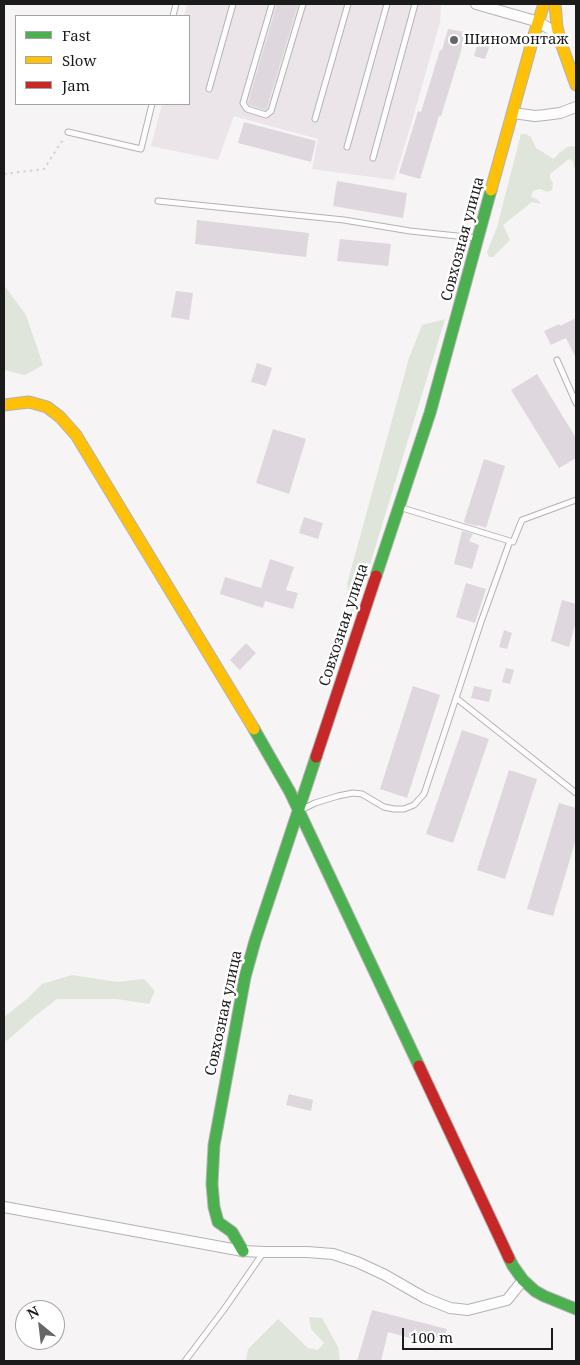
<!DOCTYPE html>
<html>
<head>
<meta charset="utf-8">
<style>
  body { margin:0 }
  #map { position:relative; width:580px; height:1365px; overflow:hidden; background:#f6f4f5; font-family:"Noto Serif",serif }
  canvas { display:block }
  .frame { position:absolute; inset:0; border:5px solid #1c1b1c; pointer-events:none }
  .legend { position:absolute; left:15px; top:15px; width:175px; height:90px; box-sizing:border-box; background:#fff; border:1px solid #a4a4a4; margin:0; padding:6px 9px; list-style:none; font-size:15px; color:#1c1b1c }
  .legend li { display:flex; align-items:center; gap:10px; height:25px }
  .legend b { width:25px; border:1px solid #a4a4a4 }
  .north { position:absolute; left:15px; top:1300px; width:50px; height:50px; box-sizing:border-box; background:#fff; border:1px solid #a4a4a4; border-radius:50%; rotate:331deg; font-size:14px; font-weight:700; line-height:20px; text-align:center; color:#1c1b1c }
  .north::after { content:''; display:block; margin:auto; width:18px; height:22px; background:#686768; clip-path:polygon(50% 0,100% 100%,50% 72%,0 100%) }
  .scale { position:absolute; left:402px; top:1328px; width:151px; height:22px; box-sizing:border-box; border:2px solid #1c1b1c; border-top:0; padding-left:6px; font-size:15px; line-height:18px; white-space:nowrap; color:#1c1b1c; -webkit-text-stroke:4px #fff; paint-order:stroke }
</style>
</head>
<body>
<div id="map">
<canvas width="580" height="1365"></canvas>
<div class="frame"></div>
<ul class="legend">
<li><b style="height:6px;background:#4caf50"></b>Fast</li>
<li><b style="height:6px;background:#ffc107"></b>Slow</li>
<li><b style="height:6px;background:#c62828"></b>Jam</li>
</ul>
<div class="north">N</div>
<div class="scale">100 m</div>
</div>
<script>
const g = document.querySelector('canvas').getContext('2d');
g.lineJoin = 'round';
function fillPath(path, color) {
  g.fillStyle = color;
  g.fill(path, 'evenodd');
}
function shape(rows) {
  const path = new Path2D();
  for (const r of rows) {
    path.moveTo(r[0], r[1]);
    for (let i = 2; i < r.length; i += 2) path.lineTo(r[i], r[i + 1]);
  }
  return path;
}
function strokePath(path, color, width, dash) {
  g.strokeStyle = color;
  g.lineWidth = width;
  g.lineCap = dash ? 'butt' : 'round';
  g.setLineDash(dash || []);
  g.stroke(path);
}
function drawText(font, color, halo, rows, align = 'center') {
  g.font = font + ' "Noto Serif",serif';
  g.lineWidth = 5;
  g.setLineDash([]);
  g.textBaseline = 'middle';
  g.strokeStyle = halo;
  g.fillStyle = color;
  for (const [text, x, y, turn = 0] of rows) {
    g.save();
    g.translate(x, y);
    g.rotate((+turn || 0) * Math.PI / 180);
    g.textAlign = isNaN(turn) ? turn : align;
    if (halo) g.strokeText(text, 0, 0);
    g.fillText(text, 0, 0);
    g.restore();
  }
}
const built = shape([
  [187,4,434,4,441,6,440,22,411,125,394,180,312,169,318,139,234,116,218,160,151,146,162,104,189,104,189,16,184,16]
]);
const green = shape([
  [521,134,526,134,531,137,536,148,554,159,559,153,567,147,576,146,576,175,573,161,569,159,550,174,550,178,553,183,552,190,547,192,540,189,533,191,531,197,537,199,541,204,532,202,503,225,510,240,493,257,489,257,487,252,497,227],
  [4,285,26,315,43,365,25,375,4,370],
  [445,319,353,620,347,584,409,358,422,325],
  [72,975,117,982,144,979,155,991,149,1004,117,999,57,999,35,1016,8,1040,4,1041,4,1017,27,999,42,984],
  [309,1317,322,1318,338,1347,340,1361,246,1361,248,1349,278,1319,308,1348,318,1350,324,1343,311,1329]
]);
const building = shape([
  [277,4,298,4,266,110,250,105,248,103],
  [448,29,465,32,461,51,441,116,439,116,420,179,399,173,418,111,421,112,440,50,442,50],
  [480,35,492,39,485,59,474,56],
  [244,122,316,141,311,162,238,143],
  [337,181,407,193,403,218,333,206],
  [197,220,309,233,306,257,195,244],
  [340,239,391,244,388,266,337,261],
  [176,291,193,293,189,320,171,317],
  [576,318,576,358,566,338,551,345,544,331,559,324,560,326],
  [257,363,272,368,266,386,251,382],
  [537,374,576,438,576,458,559,468,511,390],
  [273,429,306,439,289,494,256,483],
  [484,459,505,466,486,528,478,525,477,526,465,523,464,521],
  [304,517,323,523,318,539,299,533],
  [462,531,473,534,469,541,479,545,472,569,454,564],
  [270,559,294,567,286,590,298,593,293,609,265,601,263,608,220,594,225,577,261,588],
  [466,583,486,589,475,623,456,617],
  [562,600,576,604,576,621,569,647,551,641],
  [504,630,512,633,507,649,499,647],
  [246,643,256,653,240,670,230,660],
  [506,668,514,670,510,684,502,682],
  [413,686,440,695,407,798,380,789],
  [474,686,492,690,489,702,471,698],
  [462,730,489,739,453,843,426,834],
  [509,770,537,779,505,879,477,870],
  [559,803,576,808,576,839,553,916,527,909],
  [289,1094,313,1100,311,1111,286,1105],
  [372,1310,447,1329,444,1339,426,1334,425,1342,388,1332,381,1361,357,1361]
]);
const path = shape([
  [4,174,44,169,64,138]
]);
const lane = shape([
  [272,4,243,103,247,109,266,115,271,111,303,4],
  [173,16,176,4],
  [209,89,233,4],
  [315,119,348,4],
  [68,132,141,149,152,104],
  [347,147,387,4],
  [373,158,415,4],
  [158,201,344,220,410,231,476,238],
  [557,360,576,403],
  [399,507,513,542,522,520,576,500],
  [510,541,481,622,456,698,576,793],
  [301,810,315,803,338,796,353,793,362,794,384,807,394,809,404,809,414,805,424,794,456,698],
  [185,1361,225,1308,263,1253]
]);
const street = shape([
  [476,4,539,22,559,35],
  [513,113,535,116,545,115,560,113,576,107],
  [4,1207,243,1251,264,1252,307,1252,333,1254,357,1262,385,1275,425,1298,450,1308,468,1310,507,1300,523,1280]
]);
const fast = shape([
  [376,576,430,413,491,190],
  [254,729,290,792,419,1066],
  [243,1251,232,1232,218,1222,214,1207,212,1184,214,1145,245,977,255,941,316,757],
  [509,1258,513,1266,523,1280,535,1291,544,1296,576,1309]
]);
const slow = shape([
  [555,4,557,27,561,43,576,85],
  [491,190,534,35,544,4],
  [4,405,29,402,47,407,60,417,76,435,254,729]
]);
const jam = shape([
  [316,757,376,576],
  [419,1066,509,1258]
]);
const markers = [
  [454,40,5,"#686768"]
];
const poiNames = [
  ["Шиномонтаж",464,40]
];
const streetNames = [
  ["Совхозная улица",463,239,-75],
  ["Совхозная улица",344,625,-72],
  ["Совхозная улица",224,1013,-78]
];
fillPath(built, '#ebe5ea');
fillPath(green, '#dfe5da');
fillPath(building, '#ded7dd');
strokePath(lane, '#b4b2b3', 7);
strokePath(street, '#b4b2b3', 12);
strokePath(fast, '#b4b2b3', 13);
strokePath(slow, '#b4b2b3', 13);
strokePath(jam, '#b4b2b3', 13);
strokePath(path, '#d4d3d4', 2, [2.5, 4]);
strokePath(lane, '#fefdfe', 5);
strokePath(street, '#fefdfe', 10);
strokePath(fast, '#4caf50', 11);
strokePath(slow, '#ffc107', 11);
strokePath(jam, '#c62828', 11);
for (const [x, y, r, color] of markers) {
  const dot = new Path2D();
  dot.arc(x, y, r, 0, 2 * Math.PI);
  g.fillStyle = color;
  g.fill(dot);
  strokePath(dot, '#fff', 2);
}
drawText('15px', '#1c1b1c', '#fff', poiNames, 'left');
drawText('15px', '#1c1b1c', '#fff', streetNames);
</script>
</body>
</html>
